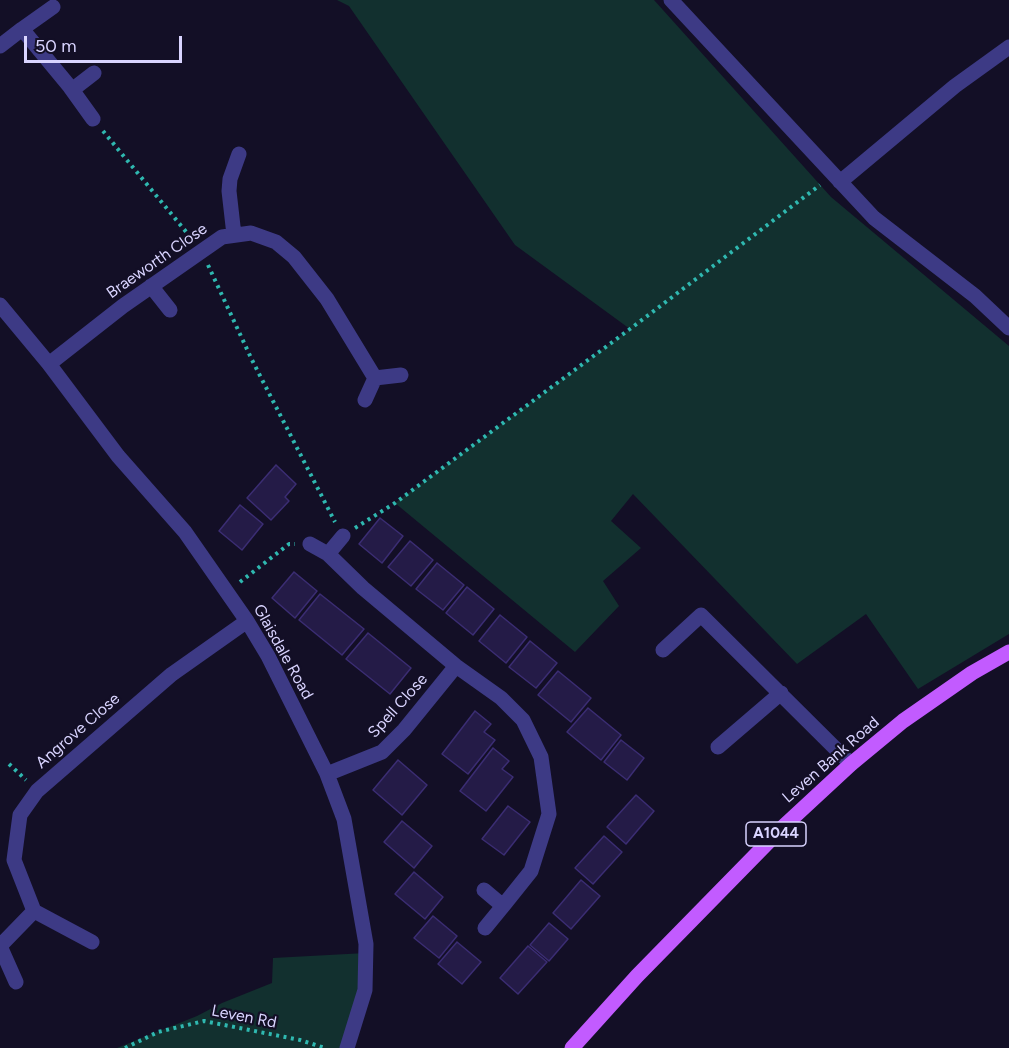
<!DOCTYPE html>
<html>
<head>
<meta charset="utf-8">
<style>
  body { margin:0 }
  #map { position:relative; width:1009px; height:1048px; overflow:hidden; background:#130f26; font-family:Figtree,sans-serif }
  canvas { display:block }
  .scale { position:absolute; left:24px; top:36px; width:158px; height:27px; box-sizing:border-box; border:3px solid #d9d4ff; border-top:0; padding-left:8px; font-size:18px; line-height:21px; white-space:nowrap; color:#d9d4ff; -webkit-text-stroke:4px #130f26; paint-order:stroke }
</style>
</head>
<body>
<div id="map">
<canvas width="1009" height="1048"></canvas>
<div class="scale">50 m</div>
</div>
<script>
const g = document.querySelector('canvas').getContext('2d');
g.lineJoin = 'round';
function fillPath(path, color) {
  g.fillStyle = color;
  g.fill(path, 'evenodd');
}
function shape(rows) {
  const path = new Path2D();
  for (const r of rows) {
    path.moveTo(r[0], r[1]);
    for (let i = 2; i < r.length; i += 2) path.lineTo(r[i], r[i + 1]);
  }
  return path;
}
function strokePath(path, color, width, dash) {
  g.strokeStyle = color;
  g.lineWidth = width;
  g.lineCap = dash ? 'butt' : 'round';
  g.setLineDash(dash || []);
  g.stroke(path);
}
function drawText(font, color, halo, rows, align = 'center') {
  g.font = font + ' Figtree,sans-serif';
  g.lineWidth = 4.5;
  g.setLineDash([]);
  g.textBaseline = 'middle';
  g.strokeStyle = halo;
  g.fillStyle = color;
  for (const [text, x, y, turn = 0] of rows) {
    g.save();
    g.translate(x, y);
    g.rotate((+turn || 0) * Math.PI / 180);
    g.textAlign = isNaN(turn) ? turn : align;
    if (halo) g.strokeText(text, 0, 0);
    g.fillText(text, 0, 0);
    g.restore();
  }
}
const green = shape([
  [337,0,654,0,831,197,1009,346,1009,634,918,689,866,614,797,664,633,494,611,521,641,548,603,581,619,606,575,652,395,503,630,329,515,245,349,6],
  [366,953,347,1048,117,1048,197,1016,222,1003,272,983,273,958]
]);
const building = shape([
  [276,465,296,484,285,497,289,501,271,520,247,498,276,465],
  [240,505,263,524,242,550,219,531,240,505],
  [380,518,403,536,382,563,359,544,380,518],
  [410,541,433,560,411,586,388,567,410,541],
  [437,563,464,585,443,610,416,589,437,563],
  [294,572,317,591,295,618,272,598,294,572],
  [467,587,494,609,473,635,446,613,467,587],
  [320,594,364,629,342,655,299,620,320,594],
  [500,615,527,637,506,663,479,641,500,615],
  [368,633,411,668,390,694,346,659,368,633],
  [530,641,557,663,536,688,509,667,530,641],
  [558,671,591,698,571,722,538,695,558,671],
  [588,708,621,735,601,760,567,732,588,708],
  [475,711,491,724,484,732,495,740,468,774,442,754,475,711],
  [621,740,644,758,627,780,604,762,621,740],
  [493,748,509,761,502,769,513,777,486,811,460,791,493,748],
  [398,760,427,785,402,815,373,790,398,760],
  [636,795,654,811,626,844,607,827,636,795],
  [508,806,530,822,504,855,482,839,508,806],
  [402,821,432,846,414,868,384,842,402,821],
  [604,836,622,852,593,884,575,868,604,836],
  [414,872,443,897,425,919,395,894,414,872],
  [581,880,600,896,571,929,553,913,581,880],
  [433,916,457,936,439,958,414,938,433,916],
  [549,923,568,939,549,961,530,945,549,923],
  [457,942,481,962,462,984,438,964,457,942],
  [528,946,547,962,518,994,500,978,528,946]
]);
const path = shape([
  [103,131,192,239],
  [208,265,252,360,335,522],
  [355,528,395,503,630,329,820,185],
  [240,582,289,544,295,544],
  [9,764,26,780],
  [125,1048,158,1032,204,1021,300,1040,325,1048]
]);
const minor = shape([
  [671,0,874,218,975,296,1009,328],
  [22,29,53,7],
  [0,46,22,29,70,87,93,119],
  [72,90,94,73],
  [840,182,955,86,1009,47],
  [234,235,229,191,230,179,239,154],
  [151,286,170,310],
  [0,305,49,364,118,456,185,532,247,621,268,656,327,774,344,819,366,944,365,990,347,1048],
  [49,364,123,306,222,237,251,233,276,242,294,257,327,299,375,378],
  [365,400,375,378,401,375],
  [310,544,328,554,363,588,456,666,501,698,523,720,541,757,549,814,531,871,503,906,484,890],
  [328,554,343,536],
  [663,650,701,615,851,764],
  [718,747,781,693],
  [327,774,382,752,404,730,456,666],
  [34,911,92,942],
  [485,928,503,906],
  [0,946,34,911,14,860,20,815,37,791,172,674,247,621],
  [0,946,16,982]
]);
const major = shape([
  [572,1048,637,976,784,826,851,764,903,721,972,673,1009,652]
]);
const shields = [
  [776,834,60]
];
const shieldNames = [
  ["A1044",776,834]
];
const streetNames = [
  ["Braeworth Close",157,261,-35],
  ["Glaisdale Road",283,652,61],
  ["Spell Close",398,706,-48],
  ["Angrove Close",78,731,-41],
  ["Leven Bank Road",831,760,-41],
  ["Leven Rd",244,1017,11]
];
fillPath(green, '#12302f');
fillPath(building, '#241b47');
strokePath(building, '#3b2d73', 1.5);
strokePath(path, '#2fb8b0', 4, [3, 4.5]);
strokePath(minor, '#3d3a85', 15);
strokePath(major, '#c25bff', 15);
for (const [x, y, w] of shields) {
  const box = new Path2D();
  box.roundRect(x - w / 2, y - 12, w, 24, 4.5);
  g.fillStyle = '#130f26';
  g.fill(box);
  strokePath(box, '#d9d4ff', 1.5);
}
drawText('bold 15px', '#d9d4ff', null, shieldNames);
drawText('16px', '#d9d4ff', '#130f26', streetNames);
</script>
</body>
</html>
